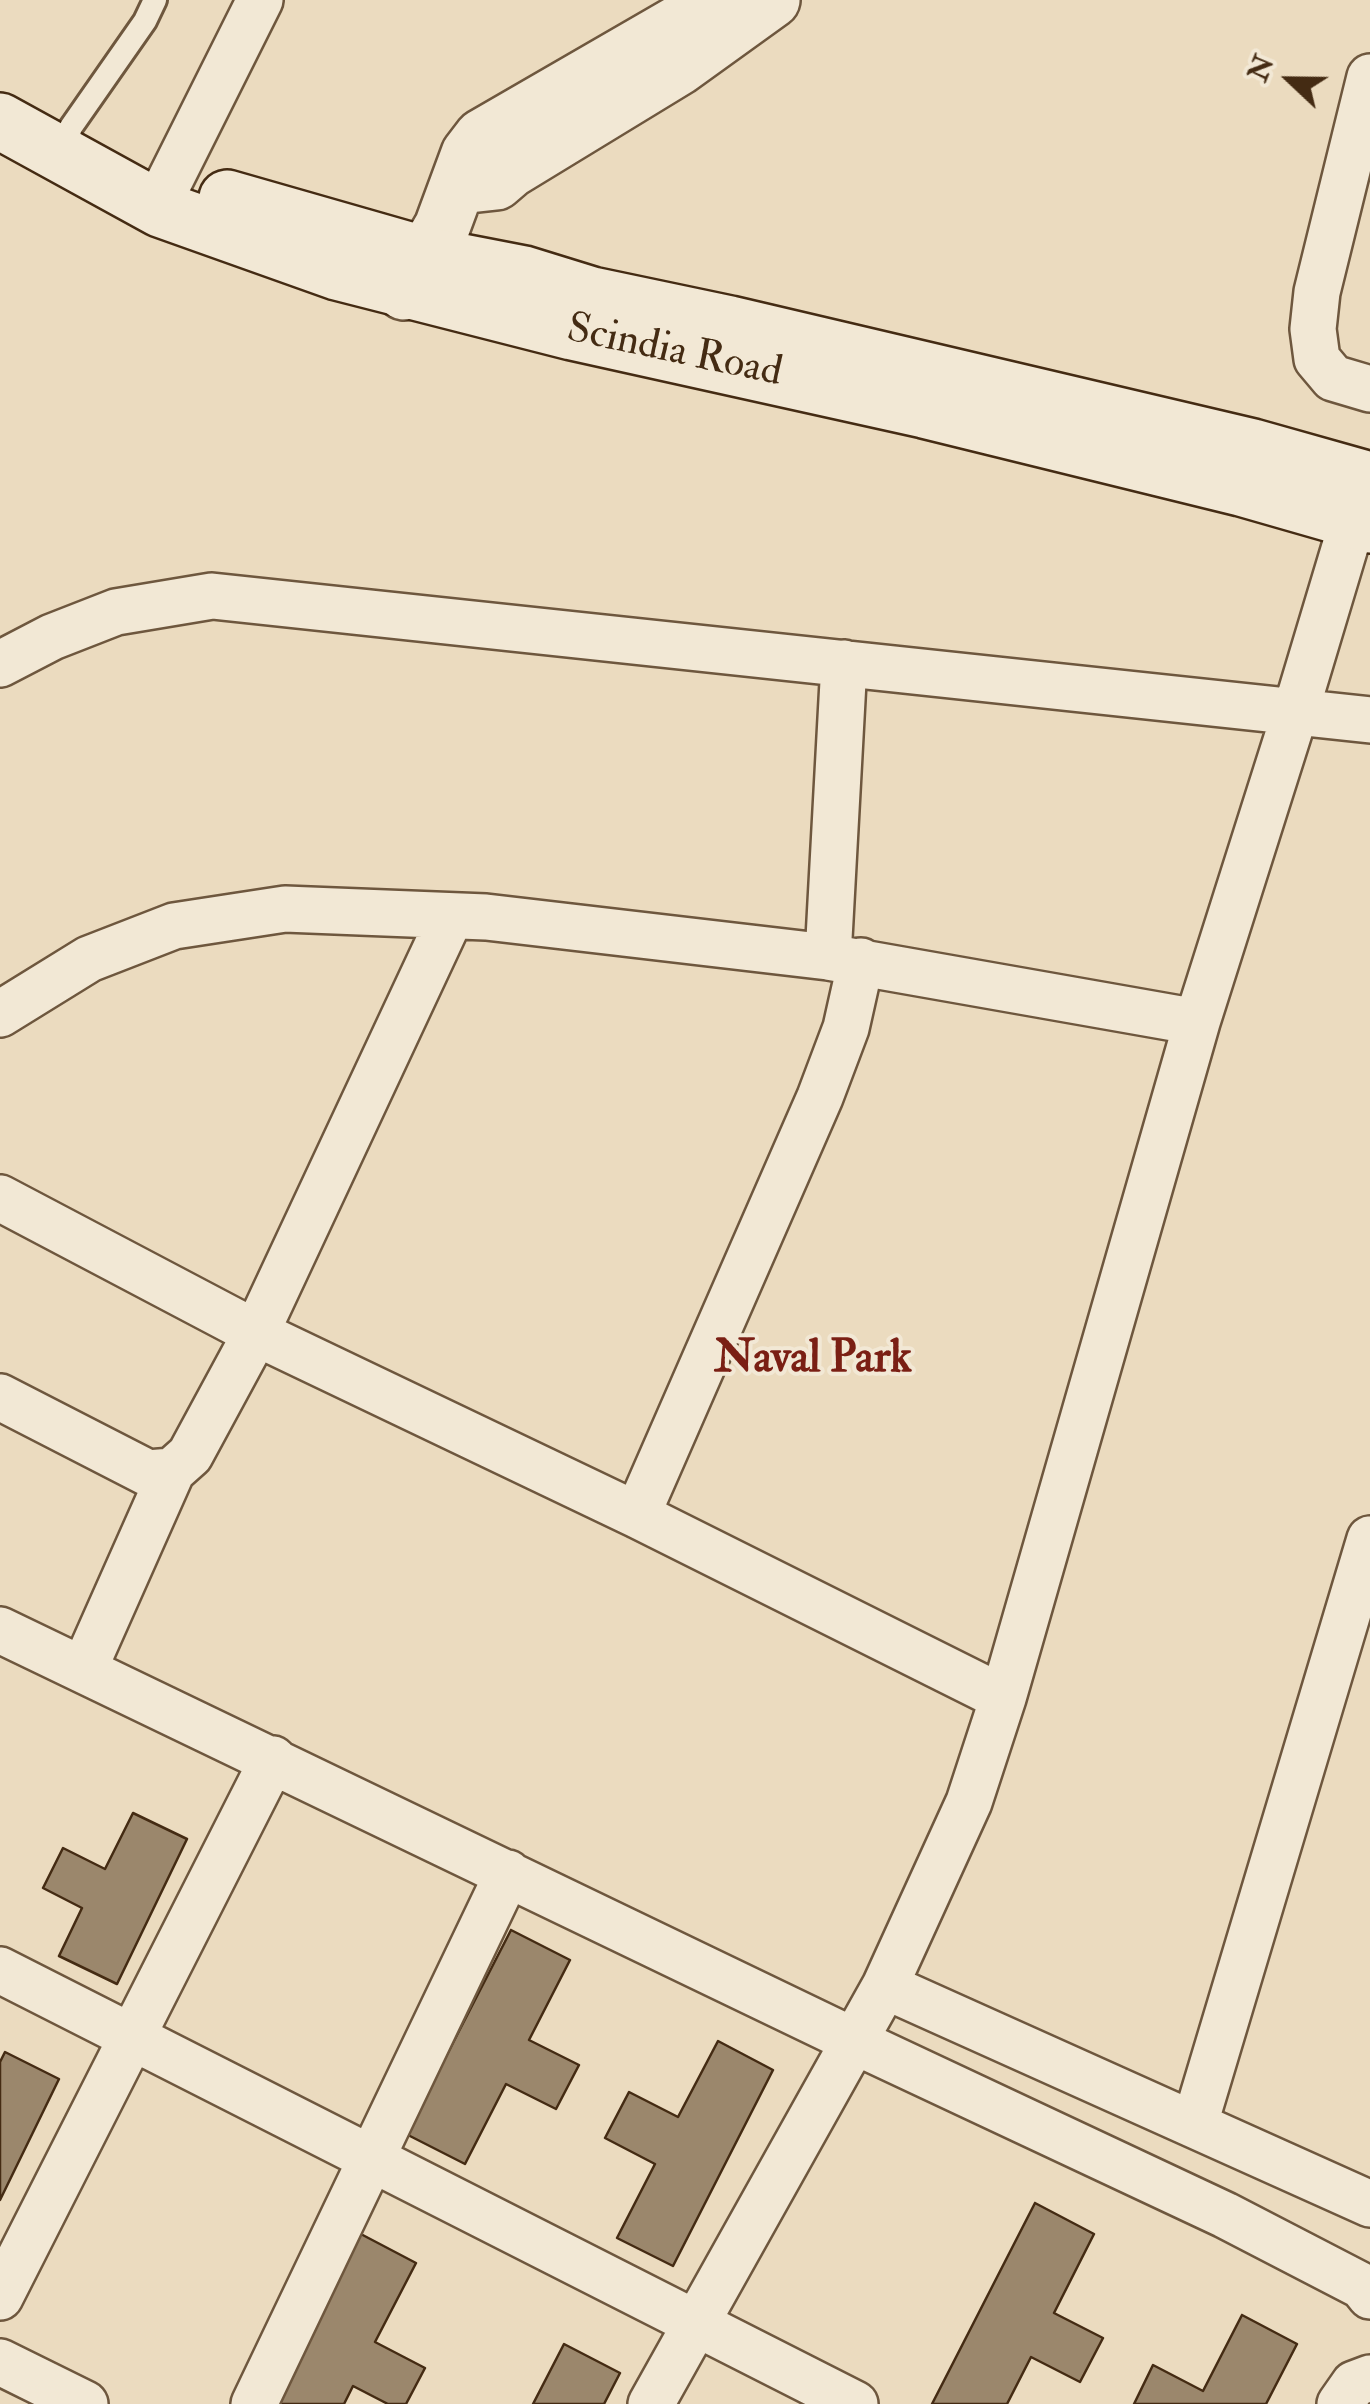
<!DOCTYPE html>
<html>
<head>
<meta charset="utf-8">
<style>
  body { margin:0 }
  #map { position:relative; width:1370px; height:2404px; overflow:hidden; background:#ebdbbf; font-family:"IM FELL Double Pica",serif }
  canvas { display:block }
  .north { position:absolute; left:1240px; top:30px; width:100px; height:100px; -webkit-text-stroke:8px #f2e8d5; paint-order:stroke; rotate:292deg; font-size:28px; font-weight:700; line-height:40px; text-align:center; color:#442b13 }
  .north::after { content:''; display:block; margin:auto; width:35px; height:45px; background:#442b13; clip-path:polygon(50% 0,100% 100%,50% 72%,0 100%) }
</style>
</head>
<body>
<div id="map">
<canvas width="1370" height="2404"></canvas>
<div class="north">N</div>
</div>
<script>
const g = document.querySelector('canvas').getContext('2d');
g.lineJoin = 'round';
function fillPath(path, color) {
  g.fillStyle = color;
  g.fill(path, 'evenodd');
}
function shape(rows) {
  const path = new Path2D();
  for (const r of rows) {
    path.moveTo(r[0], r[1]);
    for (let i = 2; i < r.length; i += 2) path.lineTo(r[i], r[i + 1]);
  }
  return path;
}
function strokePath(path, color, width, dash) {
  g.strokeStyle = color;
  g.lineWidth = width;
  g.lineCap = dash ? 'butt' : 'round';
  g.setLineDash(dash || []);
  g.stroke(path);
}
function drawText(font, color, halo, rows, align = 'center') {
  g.font = font + ' "IM FELL Double Pica",serif';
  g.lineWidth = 8;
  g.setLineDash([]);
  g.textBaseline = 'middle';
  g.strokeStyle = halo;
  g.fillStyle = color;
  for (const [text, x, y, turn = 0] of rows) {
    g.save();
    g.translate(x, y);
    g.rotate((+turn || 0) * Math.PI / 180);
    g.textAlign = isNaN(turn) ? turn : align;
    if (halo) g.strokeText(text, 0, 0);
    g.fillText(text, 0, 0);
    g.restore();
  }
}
const building = shape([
  [133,1813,187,1839,117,1984,59,1956,82,1908,43,1888,63,1848,105,1869,133,1813],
  [511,1930,570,1960,529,2040,579,2065,556,2109,506,2084,465,2164,406,2134,511,1930],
  [718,2041,773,2070,673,2266,617,2238,655,2164,605,2138,629,2092,678,2117,718,2041],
  [5,2052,59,2079,0,2200,0,2062,5,2052],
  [1035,2203,1094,2234,1054,2313,1103,2338,1080,2382,1031,2357,1007,2404,932,2404,1035,2203],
  [357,2232,416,2263,375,2342,425,2368,406,2404,388,2404,353,2386,344,2404,269,2404,357,2232],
  [1242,2315,1297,2344,1266,2404,1134,2404,1153,2365,1203,2391,1242,2315],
  [564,2344,620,2373,604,2404,533,2404,564,2344]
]);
const service = shape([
  [62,155,71,127,145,21,155,0]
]);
const minor = shape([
  [1370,77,1317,292,1313,329,1317,359,1333,378,1370,389],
  [169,182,260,0],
  [0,664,52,637,116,612,212,596,1370,720],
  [828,957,844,663],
  [0,1014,89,959,174,926,285,909,486,917,828,957,1197,1022],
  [0,1198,256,1333,637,1515,1003,1698],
  [0,1397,148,1473,172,1471,190,1455,256,1333,451,916],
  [637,1515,820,1097,846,1028,861,961],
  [0,1630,852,2040,1225,2215,1362,2286,1370,2296],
  [84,1669,172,1471],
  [0,1970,855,2404],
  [885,1986,1370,2204],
  [1195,2123,1370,1539],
  [0,2297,273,1759],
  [0,2362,85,2404],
  [254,2404,508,1873],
  [651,2404,885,1986,969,1802,1003,1698,1197,1022,1296,710,1353,520],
  [1340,2404,1354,2384,1370,2378]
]);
const tertiary = shape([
  [460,186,496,182,510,170,679,67,772,0],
  [404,292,442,227,469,154,482,137,719,0]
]);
const secondary = shape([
  [0,121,160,209,337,272,572,332,924,410,1241,488,1370,525],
  [227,198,426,255,524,274,592,295,730,324,1253,447,1370,480]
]);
const streetNames = [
  ["Scindia Road",674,353,12]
];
const neighbourhoodNames = [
  ["Naval Park",813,1361]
];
fillPath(building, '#9b876c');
strokePath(building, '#442b13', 2.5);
strokePath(service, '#6e573e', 28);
strokePath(minor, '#6e573e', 50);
strokePath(tertiary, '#6e573e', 60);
strokePath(secondary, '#442b13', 60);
strokePath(service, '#f2e8d5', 22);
strokePath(minor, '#f2e8d5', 45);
strokePath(tertiary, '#f2e8d5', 55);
strokePath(secondary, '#f2e8d5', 55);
drawText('42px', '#442b13', '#f2e8d5', streetNames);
drawText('bold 45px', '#7a1f14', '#f2e8d5', neighbourhoodNames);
</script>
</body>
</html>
